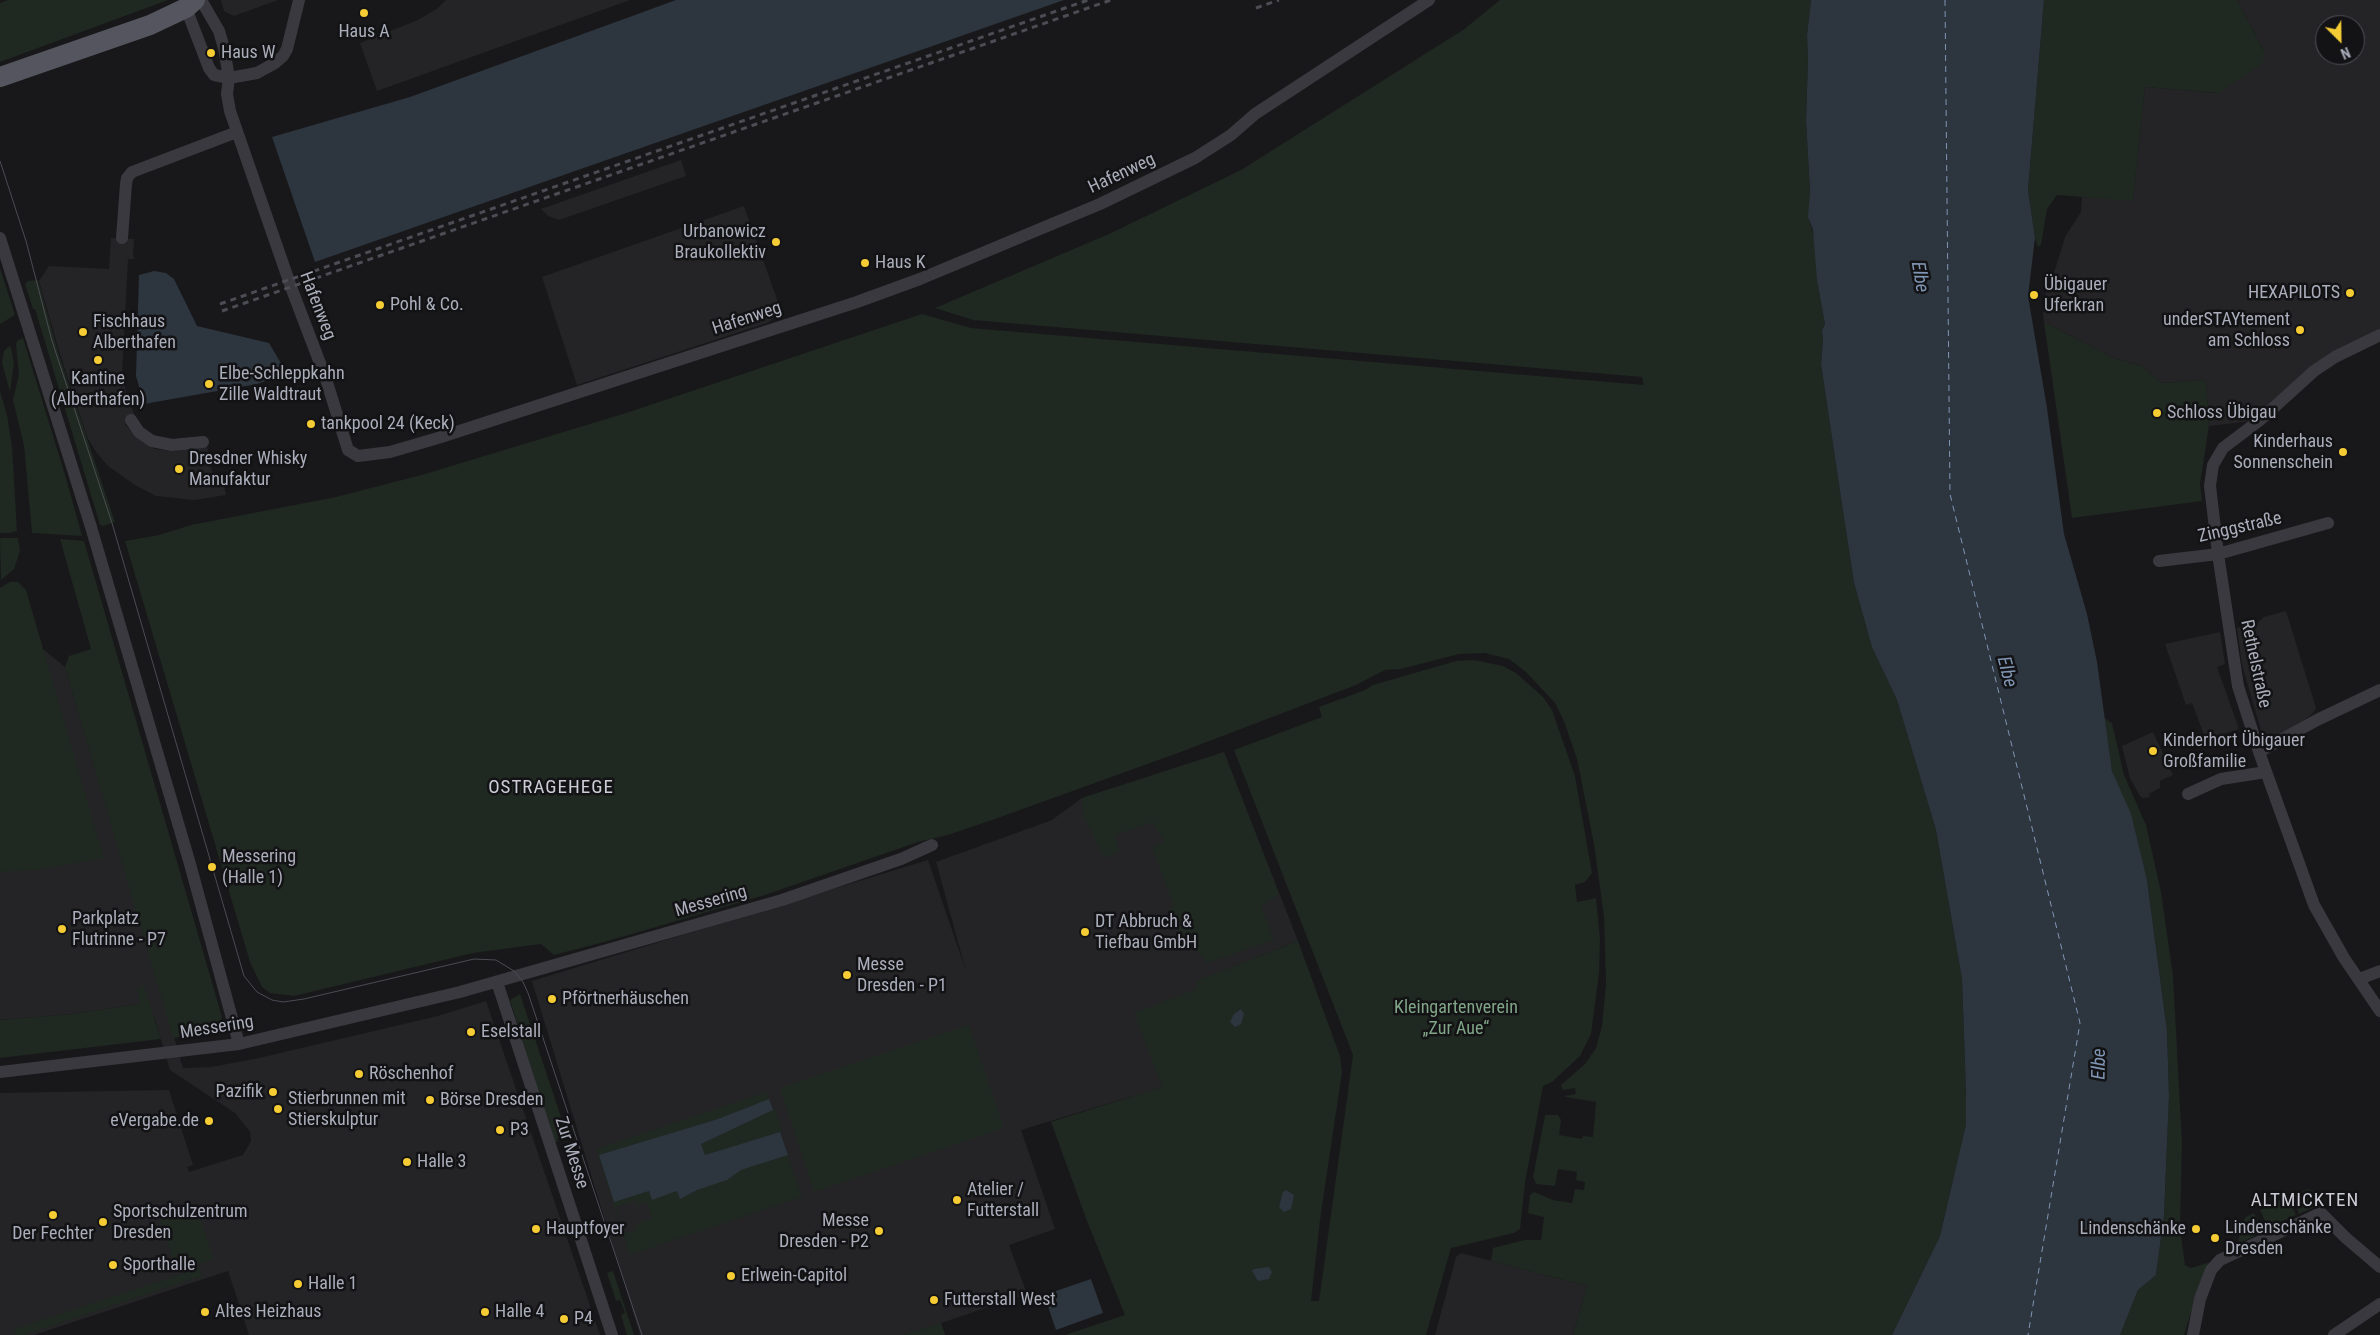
<!DOCTYPE html>
<html>
<head>
<meta charset="utf-8">
<style>
  body { margin:0 }
  #map { position:relative; width:2380px; height:1335px; overflow:hidden; background:#18181a; font-family:"Roboto Condensed",sans-serif }
  canvas { display:block }
  .north { position:absolute; left:2315px; top:15px; width:50px; height:50px; box-sizing:border-box; background:#131315; border:1px solid #4f5157; border-radius:50%; rotate:157deg; font-size:14px; font-weight:700; line-height:20px; text-align:center; color:#aaadba }
  .north::after { content:''; display:block; margin:auto; width:18px; height:22px; background:#f6cc34; clip-path:polygon(50% 0,100% 100%,50% 72%,0 100%) }
</style>
</head>
<body>
<div id="map">
<canvas width="2380" height="1335"></canvas>
<div class="north">N</div>
</div>
<script>
const g = document.querySelector('canvas').getContext('2d');
g.lineJoin = 'round';
function fillPath(path, color) {
  g.fillStyle = color;
  g.fill(path, 'evenodd');
}
function shape(rows) {
  const path = new Path2D();
  for (const r of rows) {
    path.moveTo(r[0], r[1]);
    for (let i = 2; i < r.length; i += 2) path.lineTo(r[i], r[i + 1]);
  }
  return path;
}
function strokePath(path, color, width, dash) {
  g.strokeStyle = color;
  g.lineWidth = width;
  g.lineCap = dash ? 'butt' : 'round';
  g.setLineDash(dash || []);
  g.stroke(path);
}
function drawText(font, color, halo, rows, align = 'center') {
  g.font = font + ' "Roboto Condensed",sans-serif';
  g.lineWidth = 5;
  g.setLineDash([]);
  g.textBaseline = 'middle';
  g.strokeStyle = halo;
  g.fillStyle = color;
  for (const [text, x, y, turn = 0] of rows) {
    g.save();
    g.translate(x, y);
    g.rotate((+turn || 0) * Math.PI / 180);
    g.textAlign = isNaN(turn) ? turn : align;
    if (halo) g.strokeText(text, 0, 0);
    g.fillText(text, 0, 0);
    g.restore();
  }
}
const built = shape([
  [221,0,278,0,234,16,224,11],
  [446,0,630,0,377,91,360,43,418,20,438,8],
  [2237,0,2380,0,2380,335,2335,357,2260,420,2209,426,2206,380,2161,383,2142,366,2114,358,2044,322,2043,314,2048,275,2053,276,2065,237,2081,212,2082,196,2133,200,2145,87,2219,93,2264,51],
  [2325,25,2355,25,2355,55,2325,55],
  [681,160,686,176,559,220,548,216,541,209],
  [744,206,778,302,774,318,767,323,577,385,542,277],
  [111,238,134,239,133,256,135,259,128,259,122,374,127,396,136,419,125,424,140,440,155,449,172,451,207,446,211,469,224,486,226,495,195,500,156,496,135,485,108,466,96,452,87,437,60,354,39,281,49,266,109,269],
  [2286,611,2316,708,2313,713,2301,723,2265,744,2242,665,2237,628,2256,624,2264,617],
  [0,614,65,667,183,1068,211,1067,259,1058,438,1016,486,1001,600,1335,249,1335,228,1271,34,1335,0,1335,0,1093,169,1090,193,1165,187,1167,189,1172,243,1155,251,1141,250,1132,235,1113,170,1070,155,1019,139,988,139,1004,72,1014,0,1020],
  [2220,632,2225,664,2217,667,2239,729,2206,740,2192,703,2186,705,2165,644],
  [2153,732,2173,775,2160,781,2160,788,2149,794,2150,797,2143,798,2140,796,2130,778,2122,746],
  [1224,752,1298,941,1197,981,1209,1018,1180,1082,1021,1130,1055,1229,1009,1245,1027,1294,941,1323,945,1335,640,1335,532,981,928,860,966,971,936,862,1052,820,1082,798],
  [1461,1253,1587,1286,1573,1335,1435,1335,1456,1257]
]);
const green = shape([
  [8,0,168,0,0,62,0,3],
  [1500,0,1811,0,1807,35,1808,60,1806,121,1810,191,1809,220,1815,239,1817,281,1825,324,1822,330,1823,341,1821,364,1841,498,1854,583,1872,646,1897,700,1936,830,1962,979,1966,1093,1966,1124,1940,1236,1892,1335,1573,1335,1587,1286,1491,1261,1493,1248,1525,1240,1541,1240,1544,1217,1528,1213,1530,1195,1534,1192,1553,1200,1572,1203,1575,1189,1584,1190,1585,1182,1576,1180,1577,1172,1558,1169,1555,1186,1536,1184,1533,1177,1545,1115,1558,1115,1561,1120,1559,1135,1582,1139,1583,1136,1593,1137,1596,1102,1566,1097,1564,1096,1576,1094,1575,1088,1563,1090,1561,1085,1585,1064,1596,1048,1602,1026,1606,983,1604,917,1594,844,1577,759,1564,721,1555,703,1526,672,1509,659,1485,653,1459,654,1401,669,1385,670,1356,685,1178,753,995,819,948,835,918,842,765,895,608,941,554,955,541,944,473,953,294,996,270,993,262,987,250,962,125,541,159,535,191,525,336,497,425,474,626,413,922,314,971,328,1644,385,1642,377,973,320,935,308,1109,234,1241,170,1463,30],
  [2044,0,2237,0,2264,51,2264,58,2262,64,2219,93,2145,87,2133,201,2057,195,2047,209,2041,245,2038,247,2035,238,2028,190],
  [0,268,15,315,0,324],
  [38,280,59,355,115,522,104,526,100,525,35,309,33,309,25,284,28,281],
  [2044,322,2114,358,2142,366,2161,383,2206,380,2209,426,2200,484,2202,501,2072,518],
  [23,338,66,478,82,536,32,533,24,446,13,400,19,374,16,345,17,341],
  [9,346,11,348,14,363,10,392,2,363,4,351],
  [0,391,7,415,12,446,17,531,9,533,0,533],
  [0,538,18,538,20,551,14,569,1,580],
  [60,539,84,541,222,1017,218,1029,209,1033,173,1038,154,973,65,667,69,656,91,649],
  [10,582,18,582,26,590,104,858,37,870,0,872,0,588],
  [1474,660,1503,666,1516,673,1543,697,1552,710,1575,776,1592,873,1585,882,1575,885,1577,902,1596,898,1600,939,1599,973,1591,1034,1580,1056,1552,1082,1543,1086,1525,1183,1520,1229,1514,1233,1451,1248,1426,1335,1065,1335,1125,1315,1087,1221,1051,1122,1162,1087,1134,1013,1198,988,1196,981,1298,941,1340,1056,1342,1072,1320,1220,1311,1301,1319,1301,1353,1055,1234,750,1322,717,1319,707,1365,690,1373,685,1456,661],
  [2104,718,2112,723,2124,775,2146,825,2161,892,2173,976,2182,1142,2180,1228,2185,1265,2191,1268,2211,1262,2201,1281,2184,1335,2120,1335,2138,1290,2156,1275,2164,1215,2169,1096,2167,1031,2147,880,2112,771],
  [1224,752,1279,894,1261,906,1274,940,1207,963,1176,926,1168,911,1174,906,1152,847,1164,842,1153,822,1115,835,1119,851,1104,858,1083,814,1082,798],
  [144,986,161,1039,0,1058,0,1020,72,1014,139,1004,138,988],
  [520,994,568,1138,557,1138,558,1141,554,1143,510,1000],
  [969,1025,1003,1125,1001,1129,814,1192,780,1088],
  [766,1092,773,1110,775,1109,782,1131,780,1132,802,1197,630,1255,596,1149],
  [636,1200,638,1205,647,1202,652,1218,638,1223,635,1225,636,1230,624,1233,616,1207],
  [2308,1189,2316,1193,2321,1204,2299,1214,2293,1195],
  [2286,1197,2288,1198,2296,1215,2268,1228,2260,1210],
  [196,1207,214,1259,177,1272,160,1219],
  [2254,1213,2263,1232,2238,1244,2242,1223,2246,1217],
  [200,1268,202,1276,24,1335,16,1335,14,1329],
  [613,1271,634,1335,627,1335,621,1315,625,1313,620,1300,616,1301,607,1273],
  [941,1323,945,1335,903,1335]
]);
const water = shape([
  [676,0,1064,0,315,262,272,137,410,97],
  [1811,0,2044,0,2028,190,2035,238,2028,296,2047,408,2064,534,2087,614,2097,662,2112,771,2131,814,2147,880,2167,1031,2169,1096,2164,1215,2156,1275,2138,1290,2120,1335,1892,1335,1940,1236,1966,1124,1966,1093,1962,979,1936,830,1897,700,1872,647,1854,583,1841,498,1821,364,1823,341,1822,330,1825,324,1817,281,1813,230,1808,217,1810,191,1806,121,1808,60,1807,35],
  [154,271,166,273,174,279,197,326,269,343,282,365,277,377,257,384,144,404,136,376,139,275],
  [1241,1009,1244,1014,1241,1024,1235,1027,1230,1022,1234,1014],
  [769,1099,773,1110,701,1144,705,1155,780,1132,788,1155,741,1170,727,1180,697,1190,680,1199,677,1191,652,1200,649,1191,614,1202,599,1155,718,1119],
  [1286,1190,1294,1195,1291,1209,1284,1212,1279,1207,1283,1192],
  [1269,1267,1272,1272,1269,1279,1258,1281,1252,1271,1254,1269],
  [1091,1279,1103,1313,1056,1330,1044,1295]
]);
const ferry = shape([
  [1945,0,1950,494,2080,1023,2028,1335]
]);
const minor = shape([
  [201,0,219,31,224,48,229,78,227,94,230,111,291,287,326,379,348,450,358,456,390,452,438,438,857,302,920,279,1100,204,1195,158,1231,135,1255,114,1429,0],
  [186,8,209,68,214,75,229,78,257,73,275,63,283,56,287,49,299,0],
  [0,238,91,527,190,864,239,1044],
  [122,238,126,184,127,178,132,172,237,132],
  [2380,335,2335,357,2314,371,2260,420,2223,448,2213,465,2210,486,2218,554,2238,686,2259,752,2314,905,2344,958,2380,1011],
  [131,420,139,432,152,441,172,445,203,442],
  [2159,561,2218,554,2328,523],
  [2259,752,2317,720,2380,690],
  [2188,794,2221,779,2266,772],
  [2359,979,2380,971],
  [497,982,612,1335],
  [0,1072,239,1044,460,992,782,900,901,859,932,845],
  [2193,1335,2200,1299,2211,1270,2220,1260,2321,1213,2346,1238,2380,1267],
  [2334,1335,2380,1304]
]);
const primary = shape([
  [0,77,150,25,186,8,195,0]
]);
const tram = shape([
  [0,161,26,241,52,341,112,523,244,976,257,992,272,1000,283,1002,304,999,474,959,496,960,514,971,523,982,528,993,642,1335]
]);
const rail = shape([
  [1256,8,1279,0],
  [220,304,1088,0],
  [222,311,1111,0]
]);
const markers = [
  [364,13,5,"#f6cc34"],
  [211,53,5,"#f6cc34"],
  [776,242,5,"#f6cc34"],
  [865,263,5,"#f6cc34"],
  [2350,293,5,"#f6cc34"],
  [2034,295,5,"#f6cc34"],
  [380,305,5,"#f6cc34"],
  [2300,330,5,"#f6cc34"],
  [83,332,5,"#f6cc34"],
  [98,360,5,"#f6cc34"],
  [209,384,5,"#f6cc34"],
  [2157,413,5,"#f6cc34"],
  [311,424,5,"#f6cc34"],
  [2343,452,5,"#f6cc34"],
  [179,469,5,"#f6cc34"],
  [2153,751,5,"#f6cc34"],
  [212,867,5,"#f6cc34"],
  [62,929,5,"#f6cc34"],
  [1085,932,5,"#f6cc34"],
  [847,975,5,"#f6cc34"],
  [552,999,5,"#f6cc34"],
  [471,1032,5,"#f6cc34"],
  [359,1074,5,"#f6cc34"],
  [273,1092,5,"#f6cc34"],
  [430,1100,5,"#f6cc34"],
  [278,1109,5,"#f6cc34"],
  [209,1121,5,"#f6cc34"],
  [500,1130,5,"#f6cc34"],
  [407,1162,5,"#f6cc34"],
  [957,1200,5,"#f6cc34"],
  [53,1215,5,"#f6cc34"],
  [103,1222,5,"#f6cc34"],
  [536,1229,5,"#f6cc34"],
  [2196,1229,5,"#f6cc34"],
  [879,1231,5,"#f6cc34"],
  [2215,1238,5,"#f6cc34"],
  [113,1265,5,"#f6cc34"],
  [731,1276,5,"#f6cc34"],
  [298,1284,5,"#f6cc34"],
  [934,1300,5,"#f6cc34"],
  [205,1312,5,"#f6cc34"],
  [485,1312,5,"#f6cc34"],
  [564,1319,5,"#f6cc34"]
];
const poiNames = [
  ["Haus A",364,32,"center"],
  ["Haus W",221,53],
  ["Urbanowicz",766,232,"right"],
  ["Braukollektiv",766,253,"right"],
  ["Haus K",875,263],
  ["Übigauer",2044,285],
  ["Uferkran",2044,306],
  ["HEXAPILOTS",2340,293,"right"],
  ["Pohl & Co.",390,305],
  ["underSTAYtement",2290,320,"right"],
  ["am Schloss",2290,341,"right"],
  ["Fischhaus",93,322],
  ["Alberthafen",93,343],
  ["Elbe-Schleppkahn",219,374],
  ["Zille Waldtraut",219,395],
  ["Kantine",98,379,"center"],
  ["(Alberthafen)",98,400,"center"],
  ["Schloss Übigau",2167,413],
  ["tankpool 24 (Keck)",321,424],
  ["Kinderhaus",2333,442,"right"],
  ["Sonnenschein",2333,463,"right"],
  ["Dresdner Whisky",189,459],
  ["Manufaktur",189,480],
  ["Kinderhort Übigauer",2163,741],
  ["Großfamilie",2163,762],
  ["Messering",222,857],
  ["(Halle 1)",222,878],
  ["Parkplatz",72,919],
  ["Flutrinne - P7",72,940],
  ["DT Abbruch &",1095,922],
  ["Tiefbau GmbH",1095,943],
  ["Messe",857,965],
  ["Dresden - P1",857,986],
  ["Pförtnerhäuschen",562,999],
  ["Eselstall",481,1032],
  ["Röschenhof",369,1074],
  ["Pazifik",263,1092,"right"],
  ["Stierbrunnen mit",288,1099],
  ["Stierskulptur",288,1120],
  ["Börse Dresden",440,1100],
  ["eVergabe.de",199,1121,"right"],
  ["P3",510,1130],
  ["Halle 3",417,1162],
  ["Atelier /",967,1190],
  ["Futterstall",967,1211],
  ["Sportschulzentrum",113,1212],
  ["Dresden",113,1233],
  ["Messe",869,1221,"right"],
  ["Dresden - P2",869,1242,"right"],
  ["Lindenschänke",2225,1228],
  ["Dresden",2225,1249],
  ["Hauptfoyer",546,1229],
  ["Lindenschänke",2186,1229,"right"],
  ["Der Fechter",53,1234,"center"],
  ["Sporthalle",123,1265],
  ["Erlwein-Capitol",741,1276],
  ["Halle 1",308,1284],
  ["Futterstall West",944,1300],
  ["Altes Heizhaus",215,1312],
  ["Halle 4",495,1312],
  ["P4",574,1319]
];
const streetNames = [
  ["Hafenweg",1122,174,-25],
  ["Hafenweg",317,306,69],
  ["Hafenweg",747,319,-18],
  ["Zinggstraße",2240,528,-13],
  ["Rethelstraße",2255,664,78],
  ["Messering",711,902,-16],
  ["Messering",217,1028,-9],
  ["Zur Messe",571,1153,72]
];
const parkNames = [
  ["Kleingartenverein",1456,1008],
  ["„Zur Aue“",1456,1029]
];
const waterNames = [
  ["Elbe",1919,277,81],
  ["Elbe",2006,672,75],
  ["Elbe",2100,1064,-89]
];
const neighbourhoodNames = [
  ["OSTRAGEHEGE",551,788],
  ["ALTMICKTEN",2305,1201]
];
fillPath(built, '#242427');
fillPath(green, '#1f2821');
fillPath(water, '#2d353e');
strokePath(ferry, '#8096b5', 1, [6, 5]);
strokePath(minor, '#39393f', 12);
strokePath(primary, '#54555e', 20);
strokePath(tram, '#4b4c54', 1);
strokePath(rail, '#4b4c54', 3, [6, 5]);
for (const [x, y, r, color] of markers) {
  const dot = new Path2D();
  dot.arc(x, y, r, 0, 2 * Math.PI);
  g.fillStyle = color;
  g.fill(dot);
  strokePath(dot, '#131315', 2);
}
drawText('18px', '#aaadba', '#131315', poiNames, 'left');
drawText('18px', '#aaadba', '#131315', streetNames);
drawText('18px', '#80a587', '#131315', parkNames);
drawText('italic 19px', '#8096b5', '#131315', waterNames);
g.letterSpacing = '1px';
drawText('19px', '#cbccd6', '#131315', neighbourhoodNames);
g.letterSpacing = '0px';
</script>
</body>
</html>
